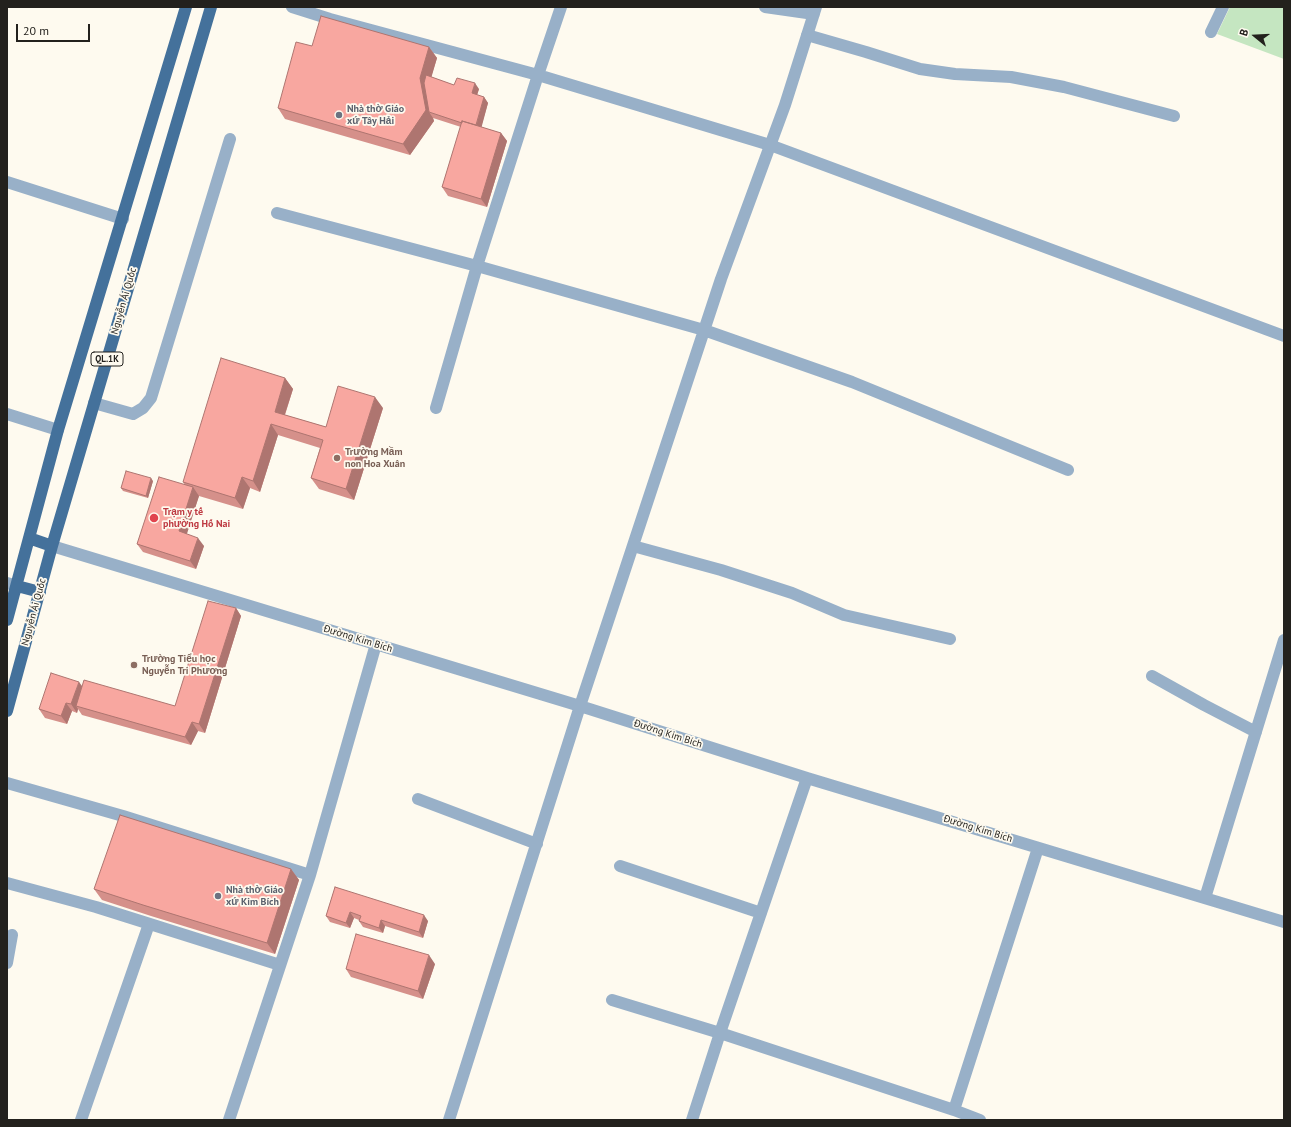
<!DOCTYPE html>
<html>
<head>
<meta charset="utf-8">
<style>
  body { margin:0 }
  #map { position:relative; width:1291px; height:1127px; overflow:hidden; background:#fefaef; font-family:"PT Sans",sans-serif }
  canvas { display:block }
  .frame { position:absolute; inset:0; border:8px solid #23211d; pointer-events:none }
  .north { position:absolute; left:1235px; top:16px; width:40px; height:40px; -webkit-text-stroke:3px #fefaef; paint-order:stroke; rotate:288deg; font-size:11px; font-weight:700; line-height:16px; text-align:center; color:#23211d }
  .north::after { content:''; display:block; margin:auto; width:14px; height:18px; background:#23211d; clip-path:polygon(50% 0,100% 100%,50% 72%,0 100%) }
  .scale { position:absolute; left:16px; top:24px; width:74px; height:18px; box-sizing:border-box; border:2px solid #23211d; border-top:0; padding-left:5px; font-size:12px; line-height:14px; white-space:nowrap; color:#23211d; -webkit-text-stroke:3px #fefaef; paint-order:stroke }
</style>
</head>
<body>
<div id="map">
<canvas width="1291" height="1127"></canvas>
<div class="frame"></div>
<div class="north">B</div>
<div class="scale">20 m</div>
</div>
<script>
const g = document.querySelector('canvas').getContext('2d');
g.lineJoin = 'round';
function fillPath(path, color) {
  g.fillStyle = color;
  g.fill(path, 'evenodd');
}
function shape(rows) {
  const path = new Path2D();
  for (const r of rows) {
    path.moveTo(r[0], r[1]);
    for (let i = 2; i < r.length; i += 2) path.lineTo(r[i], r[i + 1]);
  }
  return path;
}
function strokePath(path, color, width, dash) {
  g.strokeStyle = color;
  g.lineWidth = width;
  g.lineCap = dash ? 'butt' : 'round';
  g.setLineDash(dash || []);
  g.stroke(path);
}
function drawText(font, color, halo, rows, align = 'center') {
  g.font = font + ' "PT Sans",sans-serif';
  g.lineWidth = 3.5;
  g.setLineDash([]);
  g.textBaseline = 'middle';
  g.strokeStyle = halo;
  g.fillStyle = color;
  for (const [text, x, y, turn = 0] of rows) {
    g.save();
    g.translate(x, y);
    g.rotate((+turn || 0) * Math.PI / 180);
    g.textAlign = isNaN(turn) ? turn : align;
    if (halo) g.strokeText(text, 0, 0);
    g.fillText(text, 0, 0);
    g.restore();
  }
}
const green = shape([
  [1230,7,1284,7,1284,59,1217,34]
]);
const lane = shape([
  [1211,32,1223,7]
]);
const street = shape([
  [292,7,330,19,538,75,770,145,1284,336],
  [765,7,814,14],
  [807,35,866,52,920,69,955,74,1011,77,1064,87,1174,116],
  [7,182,123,219],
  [277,213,477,266,704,330,852,382,1068,470],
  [94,403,133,414,143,408,151,398,230,139],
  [436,408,477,266,538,75,561,7],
  [7,414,58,430],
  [52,546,580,706,807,778,1284,922],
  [633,546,721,570,792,593,844,615,950,639],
  [7,583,17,586],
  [1152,676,1204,705,1256,732],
  [7,783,123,816,310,875],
  [418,799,537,844],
  [620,866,761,913],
  [7,883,96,907,280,965],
  [1205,898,1284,640],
  [7,963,12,935],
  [612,1000,720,1033,954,1110,980,1120],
  [954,1110,1038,848],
  [81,1120,149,924],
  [229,1120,310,875,376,644],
  [449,1120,580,706,721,279,785,105,816,7],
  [692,1120,720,1033,807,778]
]);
const primary = shape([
  [29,538,52,546],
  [17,586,40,592],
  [7,620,58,430,186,7],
  [7,711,52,546,211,7]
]);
const wall = shape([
  [312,46,429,47,437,58,431,77,454,85,479,89,477,95,484,97,488,103,481,127,501,133,507,141,487,207,448,196,442,187,461,127,433,118,434,121,410,155,285,119,278,108],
  [285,378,293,389,285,415,326,427,383,408,354,500,319,489,311,478,320,448,278,435,260,492,250,488,243,509,199,496,186,534,204,546,196,569,143,552,137,544,185,485,183,482],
  [153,481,148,498,123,491,121,488],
  [236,608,241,616,205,733,198,731,191,745,82,715,78,709,77,713,72,711,67,724,45,718,39,709,82,687,175,706],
  [291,869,299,880,275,954,151,916,102,900,94,889],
  [335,887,428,921,423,938,385,926,383,933,363,927,359,921,359,920,354,918,350,928,330,922,326,916],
  [435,964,423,999,351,977,346,969]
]);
const shadedWall = shape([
  [429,47,437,58,428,89,429,112,433,118,434,121,410,155,403,144,420,78],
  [475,83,479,89,476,98,472,93],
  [484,97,488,103,480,133,476,127],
  [501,133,507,141,487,207,481,199],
  [285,378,293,389,282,423,275,412],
  [375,397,383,408,354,500,346,489],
  [271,424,278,435,260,492,253,481],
  [242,477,250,488,243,509,235,498],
  [151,478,153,481,148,498,146,496],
  [193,487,199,496,185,540,179,531],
  [198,538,204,546,196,569,190,561],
  [236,608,241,616,205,733,199,724],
  [79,682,85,690,76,706,78,709,77,713,71,704],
  [66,703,72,711,67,724,61,716],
  [192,722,198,731,191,745,185,737],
  [291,869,299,880,275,954,267,943],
  [350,912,354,918,350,928,346,923],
  [424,915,428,921,423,938,419,932],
  [381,920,385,926,383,933,379,928],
  [429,955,435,964,423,999,418,991]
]);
const building = shape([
  [321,16,429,47,420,78,426,110,403,144,278,108,296,42,312,46,321,16],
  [426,75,454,85,457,78,475,83,472,93,484,97,476,125,462,121,462,123,429,112,424,83,426,75],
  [462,121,501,133,481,199,442,187,462,121],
  [221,358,285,378,275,412,326,427,338,386,375,397,346,489,311,478,323,440,271,424,253,481,242,477,235,498,183,482,221,358],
  [126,471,151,478,146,496,121,488,126,471],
  [159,477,193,487,179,531,198,538,190,561,137,544,159,477],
  [208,601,236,608,199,724,192,722,185,737,76,706,84,680,175,706,208,601],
  [51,673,79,682,71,704,66,703,61,716,39,709,51,673],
  [120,815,291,869,267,943,143,905,94,889,120,815],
  [335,887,424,915,419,932,381,920,379,928,359,921,361,916,350,912,346,923,326,916,335,887],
  [356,934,429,955,418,991,346,969,356,934]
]);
const markers = [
  [339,115,4,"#6b7280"],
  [337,458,4,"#8d6e63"],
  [154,518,5,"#e0444e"],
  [134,665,4,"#8d6e63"],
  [218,896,4,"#6b7280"]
];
const shields = [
  [107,359,32]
];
const shieldNames = [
  ["QL.1K",107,359]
];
const worshipNames = [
  ["Nhà thờ Giáo",347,109],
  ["xứ Tây Hải",347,121],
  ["Nhà thờ Giáo",226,890],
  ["xứ Kim Bích",226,902]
];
const streetNames = [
  ["Nguyễn Ái Quốc",124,301,-74],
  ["Nguyễn Ái Quốc",34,612,-75],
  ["Đường Kim Bích",358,639,17],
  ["Đường Kim Bích",668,734,18],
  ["Đường Kim Bích",978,829,17]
];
const educationNames = [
  ["Trường Mầm",345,452],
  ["non Hoa Xuân",345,464],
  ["Trường Tiểu học",142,659],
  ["Nguyễn Tri Phương",142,671]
];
const healthNames = [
  ["Trạm y tế",163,512],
  ["phường Hố Nai",163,524]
];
fillPath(green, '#c5e6c1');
strokePath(lane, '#98b0c8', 12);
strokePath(street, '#98b0c8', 12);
strokePath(primary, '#44719b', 12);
fillPath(wall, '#d5908a');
fillPath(shadedWall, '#ae7570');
fillPath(building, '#f8a7a0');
strokePath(building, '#ae7570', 1);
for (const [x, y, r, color] of markers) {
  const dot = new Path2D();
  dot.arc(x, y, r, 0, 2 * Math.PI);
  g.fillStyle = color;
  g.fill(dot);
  strokePath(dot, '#fefaef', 1.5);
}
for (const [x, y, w] of shields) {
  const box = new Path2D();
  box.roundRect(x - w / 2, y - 7, w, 14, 3);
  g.fillStyle = '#fefaef';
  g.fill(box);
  strokePath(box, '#23211d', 1);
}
drawText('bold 9px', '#23211d', null, shieldNames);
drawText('bold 10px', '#5b616d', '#fefaef', worshipNames, 'left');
drawText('10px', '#23211d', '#fefaef', streetNames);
drawText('bold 10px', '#785e54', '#fefaef', educationNames, 'left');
drawText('bold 10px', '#be3a42', '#fefaef', healthNames, 'left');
</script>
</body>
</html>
